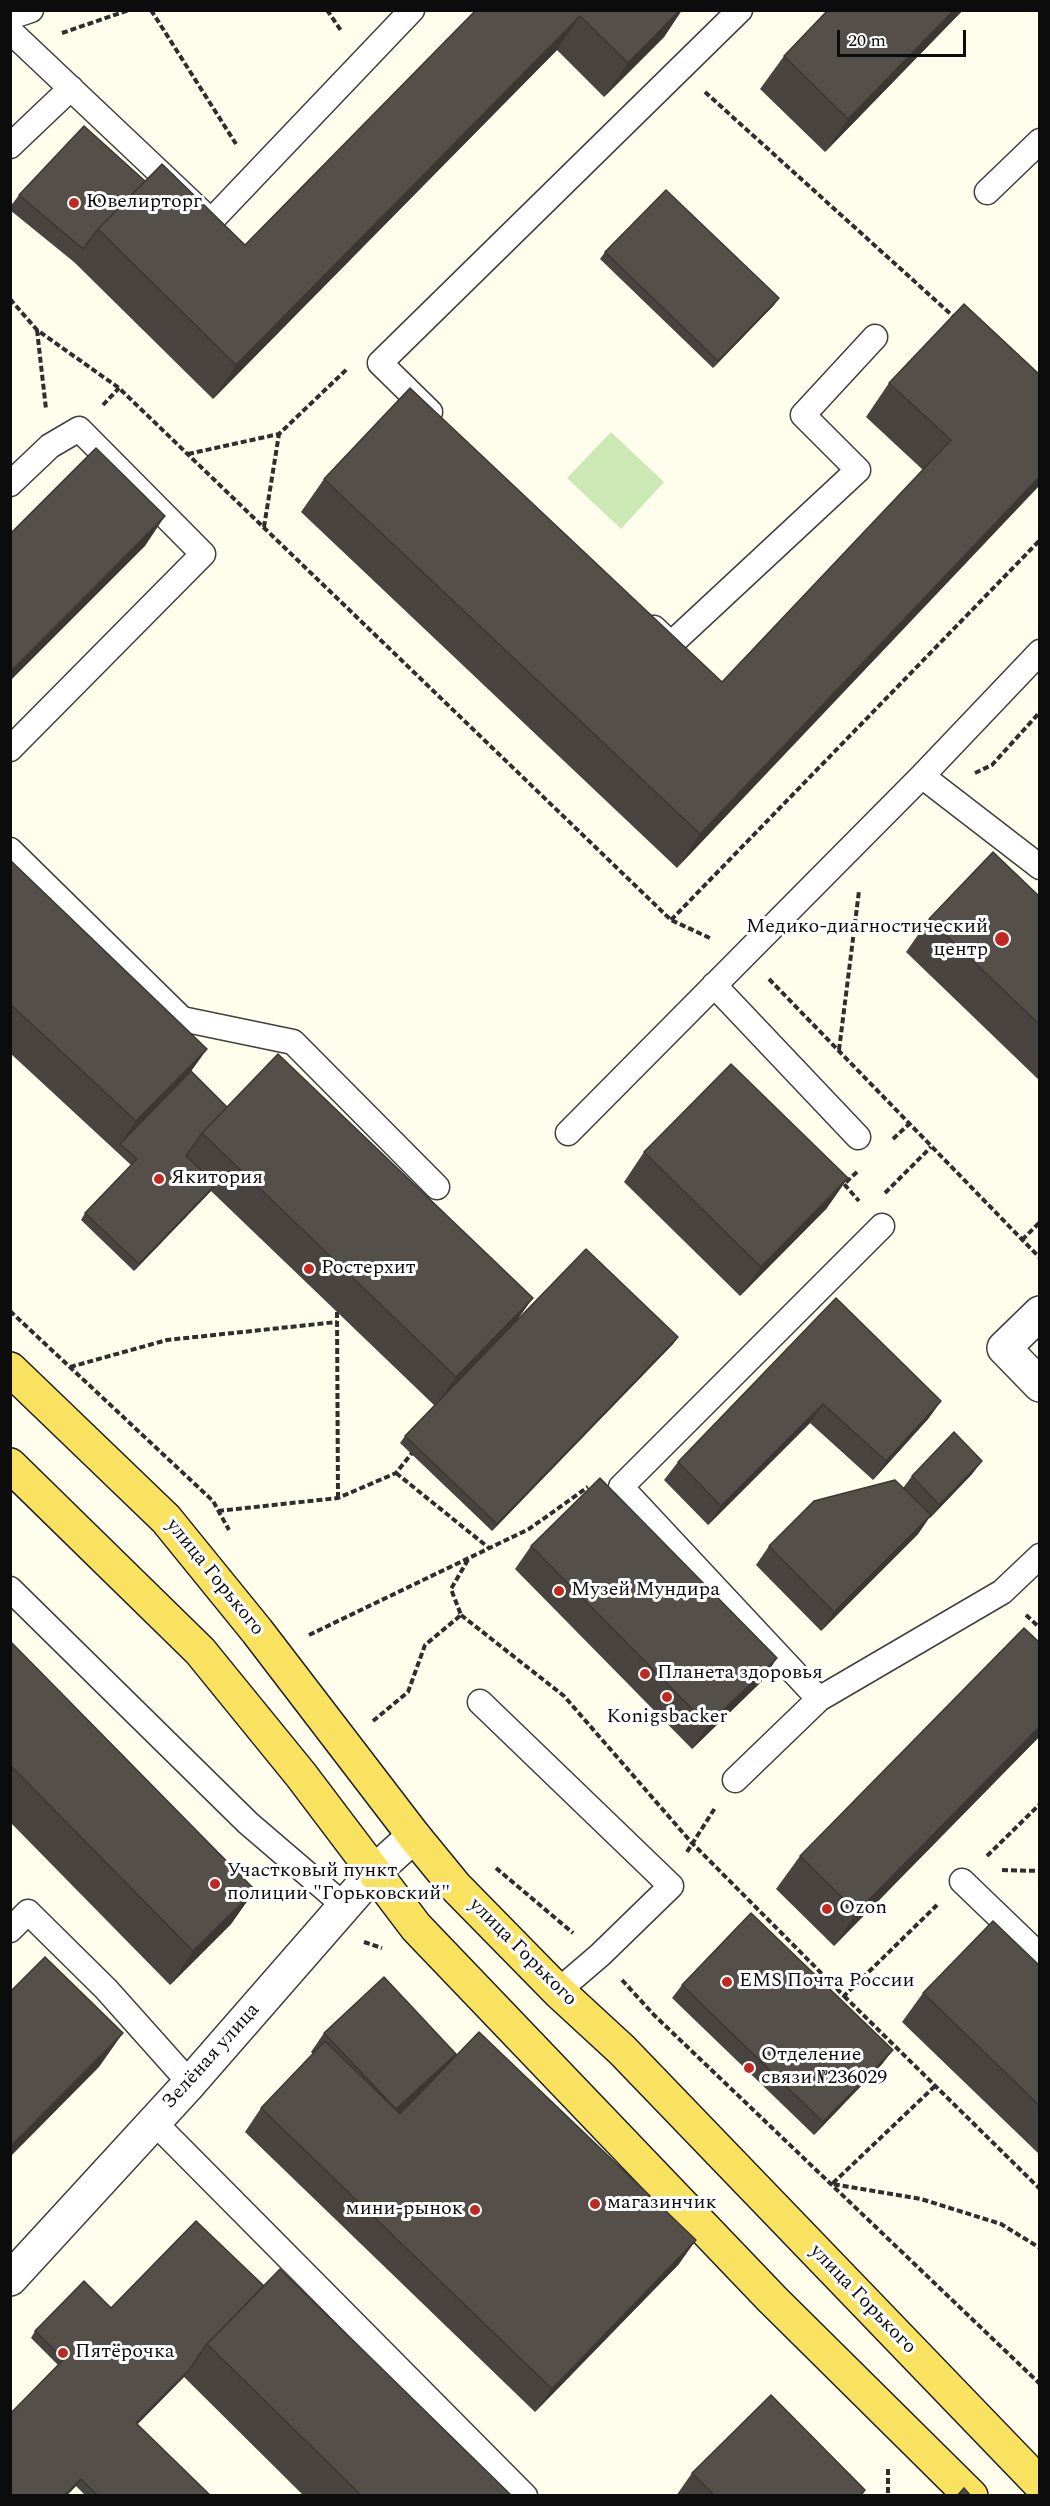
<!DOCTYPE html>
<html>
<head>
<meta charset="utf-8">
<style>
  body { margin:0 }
  #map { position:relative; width:1050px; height:2506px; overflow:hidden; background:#fffdec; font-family:Spectral,serif }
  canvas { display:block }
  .frame { position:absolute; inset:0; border:12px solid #0c0c0c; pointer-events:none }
  .scale { position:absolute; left:837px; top:30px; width:129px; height:27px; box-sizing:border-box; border:3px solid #0c0c0c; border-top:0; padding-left:8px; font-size:18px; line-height:21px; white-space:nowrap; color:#0c0c0c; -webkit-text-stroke:4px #fff; paint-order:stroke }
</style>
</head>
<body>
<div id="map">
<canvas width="1050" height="2506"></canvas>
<div class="frame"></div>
<div class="scale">20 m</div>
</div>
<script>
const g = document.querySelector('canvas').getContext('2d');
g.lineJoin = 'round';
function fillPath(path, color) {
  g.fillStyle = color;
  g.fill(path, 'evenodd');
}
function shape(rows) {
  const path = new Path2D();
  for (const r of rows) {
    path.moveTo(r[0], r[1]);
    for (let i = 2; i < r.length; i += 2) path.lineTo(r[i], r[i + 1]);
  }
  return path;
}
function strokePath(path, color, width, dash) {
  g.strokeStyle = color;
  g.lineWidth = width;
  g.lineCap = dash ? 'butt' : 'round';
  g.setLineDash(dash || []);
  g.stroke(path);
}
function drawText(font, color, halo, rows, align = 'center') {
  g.font = font + ' Spectral,serif';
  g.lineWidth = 6;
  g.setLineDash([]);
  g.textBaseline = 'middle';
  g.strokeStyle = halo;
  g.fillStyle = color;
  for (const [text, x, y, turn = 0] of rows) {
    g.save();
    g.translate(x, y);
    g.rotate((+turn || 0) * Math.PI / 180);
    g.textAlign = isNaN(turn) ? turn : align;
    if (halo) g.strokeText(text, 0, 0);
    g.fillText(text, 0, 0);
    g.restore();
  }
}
const green = shape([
  [611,432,664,482,621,529,567,478]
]);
const path = shape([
  [151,10,236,144],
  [327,10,342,32],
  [62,33,129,10],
  [705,92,955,318],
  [10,299,37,330,119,388,671,920,712,939],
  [37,330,46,409],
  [103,405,119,388],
  [188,454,279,434,347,369],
  [264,527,279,434],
  [975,773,992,765,1040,712],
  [671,920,1040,540],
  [769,979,1040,1258],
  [839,1050,859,891],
  [893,1139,909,1124],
  [857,1172,844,1184,859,1201],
  [885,1193,931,1147],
  [1022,1240,1040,1222],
  [10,1311,213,1501,229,1530],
  [337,1312,338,1498],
  [70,1367,167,1340,337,1322],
  [396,1473,489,1548],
  [218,1511,338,1498,396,1473,412,1453],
  [461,1615,564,1696,691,1842,844,1996,937,1905],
  [1026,1615,1040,1628],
  [309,1635,529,1529,588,1487],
  [373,1721,408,1692,425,1645,461,1615,451,1589,469,1558],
  [687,1852,715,1808],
  [987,1856,1040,1804],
  [496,1868,573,1933],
  [1002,1870,1040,1871],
  [364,1942,382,1948],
  [622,1980,654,2015,1040,2384],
  [844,1996,1040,2189],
  [935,2086,832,2184,921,2199,1001,2224,1040,2248],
  [888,2469,888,2496]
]);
const service = shape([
  [10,17,31,10],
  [10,31,211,221,412,10],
  [10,146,71,88],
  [987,192,1040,141],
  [430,412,380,363,740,10],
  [10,484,50,446,79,429,203,554,10,749],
  [654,628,671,644,858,470,803,415,875,337],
  [922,776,1040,867],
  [10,850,182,1019,293,1042,437,1187],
  [714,985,858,1137],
  [568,1133,922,776,1040,652],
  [10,1589,248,1823,346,1907],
  [819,1699,621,1487,882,1226],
  [480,1702,671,1886,600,1955,558,1991],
  [735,1780,819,1699,1002,1592,1040,1556],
  [962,1881,1040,1956],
  [10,1930,28,1912,106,1989,190,2083],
  [154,2122,525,2496]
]);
const minor = shape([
  [1040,1313,1004,1348,1040,1385]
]);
const tertiary = shape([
  [10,2279,190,2083,375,1871,414,1836]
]);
const primary = shape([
  [10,1369,166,1519,257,1631,414,1836,455,1886,558,1991,622,2050,1040,2484],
  [10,1465,200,1651,301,1775,416,1927,772,2299,971,2496]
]);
const wall = shape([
  [476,10,682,10,664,37,604,97,557,50,213,399,74,262,10,210,10,207,19,195,145,181,245,245],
  [828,10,963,10,825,152,760,89,784,56],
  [605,252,779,298,774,305,713,368,600,259],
  [1040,375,677,868,301,512,324,479,722,682,923,470,866,417,889,383],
  [10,860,207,1049,191,1071,227,1107,518,1320,678,1337,673,1344,492,1531,400,1443,405,1436,435,1406,211,1191,134,1271,81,1220,85,1213,131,1165,10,1053],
  [1040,897,1040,1081,906,952,929,919],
  [644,1152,827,1208,740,1296,624,1182],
  [836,1298,941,1401,928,1419,873,1480,810,1423,708,1525,664,1480,678,1462],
  [982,1461,972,1474,930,1518,929,1518,918,1534,821,1631,756,1565,769,1546,903,1488,912,1476],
  [531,1546,777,1658,761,1682,692,1749,515,1569],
  [10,1641,255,1890,231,1924,170,1985,10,1822],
  [1040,1736,834,1946,776,1889,800,1856],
  [1040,1966,1040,2155,902,2022,923,1993],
  [682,1985,883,2063,814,2135,672,1998],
  [324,2033,456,2054,452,2060,679,2264,535,2412,245,2132,261,2108,313,2054,311,2052],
  [264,2286,512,2496,304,2496,184,2377,137,2424,211,2496,86,2496,76,2486,66,2496,10,2496,58,2365,31,2338,35,2331,111,2308],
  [692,2473,865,2490,861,2496,676,2496]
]);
const shadedWall = shape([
  [680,10,682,10,664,37,604,97,628,63],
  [954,10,963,10,825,152,848,119],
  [580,16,557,50,213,399,236,365],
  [779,298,774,305,713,368,718,361],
  [1040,476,1040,485,677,868,700,834],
  [165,516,145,546,10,681,10,672],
  [207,1049,186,1078,120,1144,136,1121],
  [848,1178,827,1208,740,1296,761,1267],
  [216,1184,211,1191,134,1271,139,1264],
  [533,1298,512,1327,435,1406,456,1377],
  [678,1337,673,1344,492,1531,497,1524],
  [941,1401,928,1419,873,1480,886,1461],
  [823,1404,810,1423,708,1525,721,1506],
  [982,1461,972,1474,930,1518,939,1505],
  [931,1515,918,1534,821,1631,834,1612],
  [777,1658,761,1682,692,1749,708,1725],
  [1040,1726,1040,1736,834,1946,857,1912],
  [255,1890,231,1924,170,1985,193,1951],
  [123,2033,99,2067,10,2157,10,2147],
  [893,2050,883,2063,814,2135,823,2122],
  [456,2054,443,2073,383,2128,396,2109],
  [696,2240,679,2264,535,2412,552,2389],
  [189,2370,184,2377,132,2430,136,2423],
  [81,2479,76,2486,66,2496,64,2496]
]);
const building = shape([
  [476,10,680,10,628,63,580,16,236,365,98,229,162,164,245,245,476,10],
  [828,10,954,10,848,119,784,56,828,10],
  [84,126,145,181,98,229,83,249,19,195,84,126],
  [666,190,779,298,718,361,605,252,666,190],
  [964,304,1040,375,1040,476,700,834,324,479,410,388,722,682,951,440,889,383,964,304],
  [96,448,165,516,10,672,10,534,96,448],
  [993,852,1040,897,1040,1025,929,919,993,852],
  [10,860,207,1049,136,1121,10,1004,10,860],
  [278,1054,533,1298,456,1377,202,1133,278,1054],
  [731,1064,848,1178,761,1267,644,1152,731,1064],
  [191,1071,227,1107,202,1133,186,1156,216,1184,139,1264,85,1213,137,1159,120,1144,191,1071],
  [586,1249,678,1337,497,1524,405,1436,586,1249],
  [836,1298,941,1401,886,1461,823,1404,721,1506,678,1462,836,1298],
  [954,1432,982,1461,939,1505,912,1476,954,1432],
  [600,1478,777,1658,708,1725,531,1546,600,1478],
  [895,1480,931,1515,834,1612,769,1546,814,1501,895,1480],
  [1024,1628,1040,1643,1040,1726,857,1912,800,1856,1024,1628],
  [10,1641,255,1890,193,1951,10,1765,10,1641],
  [751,1913,893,2050,823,2122,682,1985,751,1913],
  [993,1921,1040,1966,1040,2106,923,1993,993,1921],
  [45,1957,123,2033,10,2147,10,1992,45,1957],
  [384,1977,456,2054,396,2109,324,2033,384,1977],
  [479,2032,696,2240,552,2389,261,2108,325,2041,400,2114,479,2032],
  [196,2221,264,2286,207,2344,189,2370,136,2423,211,2496,98,2496,81,2479,64,2496,10,2496,10,2414,64,2359,35,2331,84,2281,111,2308,196,2221],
  [280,2269,512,2496,362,2496,207,2344,280,2269],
  [771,2395,865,2490,860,2496,715,2496,692,2473,771,2395],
  [964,2488,971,2496,957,2496,964,2488]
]);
const markers = [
  [74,203,6,"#be2923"],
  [1002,939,8,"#be2923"],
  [159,1179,6,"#be2923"],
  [309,1269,6,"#be2923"],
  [559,1591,6,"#be2923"],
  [645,1674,6,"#be2923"],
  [667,1697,6,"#be2923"],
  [215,1884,6,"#be2923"],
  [827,1909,6,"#be2923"],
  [727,1982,6,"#be2923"],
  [749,2068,6,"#be2923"],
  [595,2204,6,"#be2923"],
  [475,2210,6,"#be2923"],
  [63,2353,6,"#be2923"]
];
const poiNames = [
  ["Ювелирторг",86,203],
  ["Медико-диагностический",988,928,"right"],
  ["центр",988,951,"right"],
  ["Якитория",171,1179],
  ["Ростерхит",321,1269],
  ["Музей Мундира",571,1591],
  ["Планета здоровья",657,1674],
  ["Konigsbacker",667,1718,"center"],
  ["Участковый пункт",227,1872],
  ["полиции \"Горьковский\"",227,1895],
  ["Ozon",839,1909],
  ["EMS Почта России",739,1982],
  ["Отделение",761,2056],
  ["связи №236029",761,2079],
  ["магазинчик",607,2204],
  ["мини-рынок",463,2210,"right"],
  ["Пятёрочка",75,2353]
];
const streetNames = [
  ["улица Горького",214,1578,51],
  ["улица Горького",522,1953,45],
  ["Зелёная улица",212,2057,-48],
  ["улица Горького",862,2300,46]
];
fillPath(green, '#cce9b5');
strokePath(service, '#3f3f3f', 27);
strokePath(minor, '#3f3f3f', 36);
strokePath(tertiary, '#3f3f3f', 36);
strokePath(primary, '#1d1d1d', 36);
strokePath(path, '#2e2e2e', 4, [6, 3]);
strokePath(service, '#fff', 24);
strokePath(minor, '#fff', 33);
strokePath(tertiary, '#fff', 33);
strokePath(primary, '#fae261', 33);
fillPath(wall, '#49443f');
fillPath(shadedWall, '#3c3733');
fillPath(building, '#554f49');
strokePath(building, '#3c3733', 1.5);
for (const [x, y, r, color] of markers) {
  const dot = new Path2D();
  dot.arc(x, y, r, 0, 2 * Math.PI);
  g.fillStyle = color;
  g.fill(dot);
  strokePath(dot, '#fff', 2);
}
drawText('20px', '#0c0c0c', '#fff', poiNames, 'left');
drawText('20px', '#0c0c0c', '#fff', streetNames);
</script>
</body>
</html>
